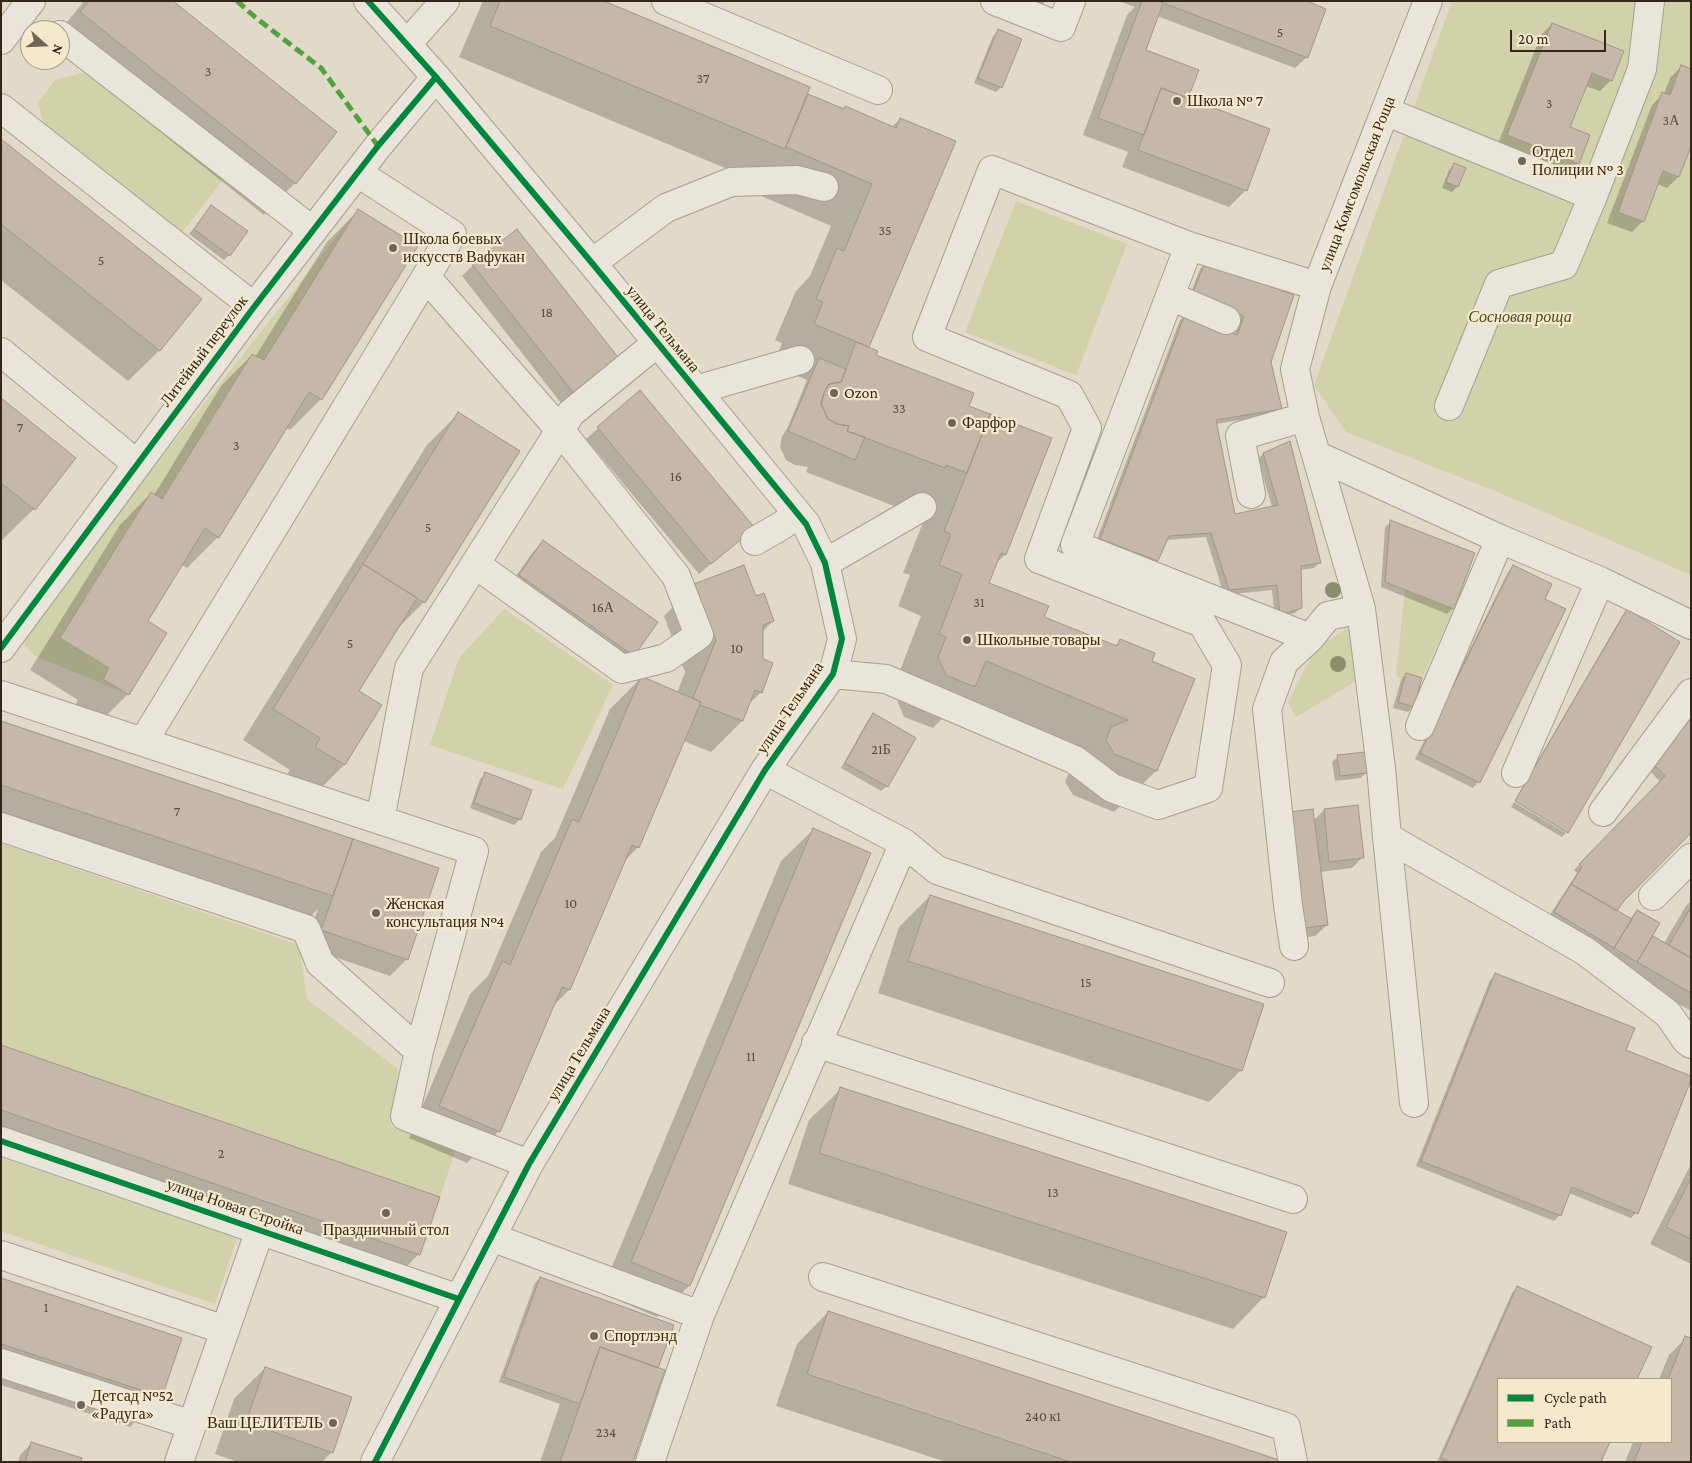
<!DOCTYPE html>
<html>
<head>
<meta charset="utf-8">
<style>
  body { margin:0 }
  #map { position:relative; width:1692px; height:1463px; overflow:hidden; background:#e2dac8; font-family:"Crimson Pro",serif }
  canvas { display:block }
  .frame { position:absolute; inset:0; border:2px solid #33271b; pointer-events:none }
  .legend { position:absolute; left:1497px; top:1378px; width:175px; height:65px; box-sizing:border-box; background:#f4e9cd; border:1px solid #a79b86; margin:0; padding:6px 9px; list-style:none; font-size:15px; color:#33271b }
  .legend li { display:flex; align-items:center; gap:10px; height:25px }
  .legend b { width:25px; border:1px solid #a79b86 }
  .north { position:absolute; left:20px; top:20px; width:50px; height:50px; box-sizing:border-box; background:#f4e9cd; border:1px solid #a79b86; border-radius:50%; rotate:110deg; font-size:14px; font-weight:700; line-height:20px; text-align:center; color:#33271b }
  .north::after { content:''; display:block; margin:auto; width:18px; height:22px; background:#706658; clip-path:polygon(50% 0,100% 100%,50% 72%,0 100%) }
  .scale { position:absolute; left:1510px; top:30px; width:96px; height:22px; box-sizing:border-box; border:2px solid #33271b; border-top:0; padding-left:6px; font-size:15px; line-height:18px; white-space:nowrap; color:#33271b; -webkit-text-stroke:4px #f4e9cd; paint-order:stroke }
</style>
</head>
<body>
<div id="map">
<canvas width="1692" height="1463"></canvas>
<div class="frame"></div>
<ul class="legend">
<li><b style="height:6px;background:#00873e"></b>Cycle path</li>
<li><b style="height:6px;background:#52a340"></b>Path</li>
</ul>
<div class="north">N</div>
<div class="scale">20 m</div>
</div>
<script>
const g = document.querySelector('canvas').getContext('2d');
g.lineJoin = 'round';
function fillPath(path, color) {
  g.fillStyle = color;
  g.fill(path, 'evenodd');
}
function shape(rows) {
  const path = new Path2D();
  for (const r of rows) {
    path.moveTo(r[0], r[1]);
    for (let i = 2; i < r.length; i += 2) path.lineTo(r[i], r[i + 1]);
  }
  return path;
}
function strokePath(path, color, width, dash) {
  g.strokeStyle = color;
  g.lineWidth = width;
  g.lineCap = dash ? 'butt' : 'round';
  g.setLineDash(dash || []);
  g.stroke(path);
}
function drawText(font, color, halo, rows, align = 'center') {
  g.font = font + ' "Crimson Pro",serif';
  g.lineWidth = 4.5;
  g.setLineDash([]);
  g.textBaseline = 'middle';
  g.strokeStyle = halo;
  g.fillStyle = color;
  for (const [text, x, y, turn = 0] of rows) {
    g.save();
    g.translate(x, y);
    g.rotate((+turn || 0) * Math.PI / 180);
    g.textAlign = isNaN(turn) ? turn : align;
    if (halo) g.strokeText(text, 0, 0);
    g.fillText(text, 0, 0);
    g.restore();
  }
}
const green = shape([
  [1452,1,1691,1,1691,575,1500,493,1346,432,1314,385],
  [85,72,223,180,180,235,45,129,38,102,55,80],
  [1016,201,1127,244,1076,375,965,332],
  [358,209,264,360,252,354,162,499,151,492,60,638,109,668,103,679,129,695,35,656,24,644,34,619],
  [1405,590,1454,609,1422,678,1406,673,1404,681,1396,675],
  [504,609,613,685,563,789,430,745,459,658],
  [1351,626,1358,680,1296,717,1288,703,1315,649],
  [1,843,299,945,307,999,398,1069,391,1126,455,1151,440,1197,1,1045],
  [1,1157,237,1238,215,1304,1,1231]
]);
const shadow = shape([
  [84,1,171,1,335,132,295,183,264,215,60,52,60,31],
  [483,1,601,1,804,100,808,96,892,127,900,119,954,142,868,348,875,356,968,407,1005,555,994,565,987,584,1043,617,1114,647,1121,640,1150,662,1156,771,1114,812,1073,795,1065,782,1070,770,954,706,933,728,904,717,897,700,905,678,898,676,921,616,898,606,910,575,903,573,926,515,902,509,806,472,808,467,795,465,786,460,780,447,782,436,787,429,807,380,773,366,782,343,775,340,796,291,810,276,831,226,745,189,749,178,459,57],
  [984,1,1046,1,1028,19],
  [1119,1,1303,1,1307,57,1295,68,1157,16,1144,50,1197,70,1186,99,1246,190,1229,207,1122,167,1128,152,1083,135,1127,15,1135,7],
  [1552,24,1611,80,1600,91,1585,86,1569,128,1578,163,1567,174,1497,146,1541,35],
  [999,31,1001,87,996,92,974,83,993,36],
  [1681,67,1678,177,1667,188,1657,184,1643,221,1632,232,1607,223,1652,105,1663,94,1664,94,1670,78],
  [1,141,160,350,128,381,1,280],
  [1455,165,1464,169,1457,187,1452,192,1442,188,1449,170],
  [212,206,229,255,224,260,189,234],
  [359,210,321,399,290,430,286,428,218,537,187,568,181,564,146,622,128,694,97,725,72,710,78,700,30,670,120,525,151,493,154,495,221,386,252,355,255,357,327,242],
  [1206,264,1292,295,1270,362,1281,408,1276,414,1216,424,1234,515,1272,507,1258,459,1263,454,1319,563,1314,568,1300,570,1300,608,1295,613,1275,619,1272,590,1224,595,1206,537,1166,540,1157,560,1151,566,1095,544,1180,320,1185,315,1234,335,1240,321,1188,300,1200,269],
  [473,265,619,361,564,407,462,276],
  [640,392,753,528,699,574,586,439],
  [1,399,34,509,2,540,1,539],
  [458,414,424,602,393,633,357,691,380,706,344,765,313,796,284,778,290,770,243,740,427,445],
  [1391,522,1453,608,1447,614,1381,587,1385,527],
  [543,542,656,622,622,666,509,586,532,553],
  [1514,566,1543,599,1564,610,1478,782,1473,788,1415,759,1508,572],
  [695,585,755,597,773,621,762,632,761,692,748,705,742,721,711,752,683,741,638,847,624,862,569,990,552,1007,499,1131,467,1163,409,1138,470,994,488,976,541,852,555,838,610,709,641,678,677,693,685,672,664,616],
  [1627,611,1568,831,1515,800,1622,616],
  [1406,674,1421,679,1413,707,1408,712,1393,708,1401,680],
  [873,715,887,786,881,791,841,768,868,720],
  [1691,715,1623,900,1616,911,1630,919,1637,911,1651,936,1664,943,1686,906,1691,901,1691,1011,1544,924,1577,873,1574,870,1660,782,1651,772],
  [1,722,352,840,407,959,390,976,305,947,318,909,290,937,1,841],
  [1338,757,1366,773,1361,778,1335,781,1332,762],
  [485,774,520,819,514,825,470,808,480,779],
  [1514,802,1566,833,1562,837,1511,807],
  [1324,810,1363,857,1352,868,1320,872,1327,925,1315,936,1294,939,1280,824,1313,821],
  [813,830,869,854,689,1286,657,1317,601,1293,781,861],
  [930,896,1241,1070,1209,1102,878,993,899,927],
  [1496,975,1625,1051,1636,1213,1631,1218,1569,1193,1559,1216,1554,1221,1416,1166,1490,980],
  [1,1047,419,1254,388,1285,1,1152],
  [841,1089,1264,1297,1233,1329,788,1184,809,1120],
  [1691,1164,1691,1264,1650,1244],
  [540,1278,656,1368,631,1462,540,1462,560,1404,499,1382,535,1283],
  [1,1279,161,1396,130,1427,1,1385],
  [1517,1288,1650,1347,1636,1379,1498,1379,1498,1442,1608,1442,1599,1462,1437,1462,1512,1293],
  [828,1312,1277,1462,946,1462,776,1406,797,1344],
  [1686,1338,1691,1462,1625,1462,1633,1442,1671,1442,1671,1379,1659,1379,1669,1355],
  [265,1368,332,1452,322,1462,238,1462,215,1454,234,1399],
  [32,1443,79,1462,18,1462,20,1455]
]);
const building = shape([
  [89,1,173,1,337,132,296,184,80,12,89,1],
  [500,1,604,1,810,87,785,149,490,26,500,1],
  [1142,1,1158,1,1163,3,1146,50,1199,70,1188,98,1161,88,1144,135,1098,118,1142,1],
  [1158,1,1307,1,1326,9,1308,58,1158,1],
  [1552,23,1624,51,1612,81,1592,73,1570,127,1590,135,1579,164,1507,135,1552,23],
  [998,29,1022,39,1002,88,978,78,998,29],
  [1681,65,1691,69,1691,147,1679,177,1663,171,1644,222,1618,212,1662,92,1670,95,1681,65],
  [1161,88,1270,129,1247,191,1138,150,1161,88],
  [808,94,844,109,845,106,896,128,900,118,956,141,869,347,814,324,823,302,816,299,837,248,844,251,872,184,786,147,808,94],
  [1,139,202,299,160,351,1,224,1,139],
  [1454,163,1466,168,1458,187,1446,182,1454,163],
  [211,205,248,231,230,256,194,229,211,205],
  [358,209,418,246,322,400,309,392,219,538,205,528,148,621,167,633,129,695,103,679,109,668,60,638,151,492,162,499,252,354,264,360,358,209],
  [517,229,621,361,576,396,472,264,517,229],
  [1205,262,1294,295,1271,362,1282,409,1216,420,1235,514,1278,505,1263,453,1290,441,1321,563,1301,566,1302,608,1280,615,1277,585,1229,590,1211,533,1169,536,1158,561,1100,539,1185,314,1237,335,1244,316,1192,295,1205,262],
  [856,342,878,351,876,355,974,393,969,406,990,414,967,473,946,465,945,468,847,431,849,426,837,424,828,419,821,404,824,393,829,384,841,382,856,342],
  [819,358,846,369,841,382,829,384,824,393,821,404,828,419,837,424,849,426,847,431,865,437,855,460,788,431,819,358],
  [640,390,755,528,711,564,597,427,640,390],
  [1,398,76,458,35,510,1,483,1,398],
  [458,412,520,451,425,603,363,564,458,412],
  [990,414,1052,438,1006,555,1001,553,989,583,1049,606,1044,617,1117,646,1120,639,1155,653,1152,661,1195,679,1157,771,1114,754,1106,740,1111,727,1128,720,986,661,975,687,946,675,938,658,946,637,939,634,962,574,939,565,951,534,944,531,990,414],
  [1390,520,1475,553,1454,609,1385,582,1390,520],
  [543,540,658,622,634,656,519,575,543,540],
  [363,564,417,598,359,691,382,705,345,765,315,747,320,738,273,709,363,564],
  [744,565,756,596,764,593,774,621,763,625,763,659,773,663,762,693,755,690,743,721,700,705,701,702,693,698,716,640,694,584,744,565],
  [1513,565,1552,584,1545,599,1566,609,1480,783,1420,753,1513,565],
  [1627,609,1680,642,1568,833,1515,801,1627,609],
  [1406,673,1422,678,1414,707,1398,702,1406,673],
  [641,676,701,702,639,848,632,845,570,990,562,987,500,1132,439,1106,502,961,510,965,572,819,579,822,641,676],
  [873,713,916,738,888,787,845,763,873,713],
  [1691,715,1691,833,1624,901,1617,911,1571,884,1582,867,1579,864,1665,776,1655,766,1691,715],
  [1,721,353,839,333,896,1,785,1,721],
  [1365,752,1367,773,1340,776,1337,755,1365,752],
  [485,772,532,790,521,820,474,803,485,772],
  [1358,805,1364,858,1329,862,1324,809,1358,805],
  [1313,809,1328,925,1305,928,1290,812,1313,809],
  [813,828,871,853,690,1286,631,1262,813,828],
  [353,839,439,868,408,960,321,930,353,839],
  [1571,884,1632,919,1614,948,1554,912,1571,884],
  [930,895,1264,1004,1242,1071,908,961,930,895],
  [1691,907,1691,958,1669,945,1691,907],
  [1637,910,1660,923,1637,962,1614,948,1637,910],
  [1653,936,1691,958,1691,993,1637,962,1653,936],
  [1495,973,1635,1028,1626,1050,1691,1076,1691,1080,1638,1214,1572,1187,1561,1216,1421,1161,1495,973],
  [1,1045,440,1197,420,1255,1,1110,1,1045],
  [840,1087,1287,1232,1265,1298,819,1153,840,1087],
  [1691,1178,1691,1239,1666,1227,1691,1178],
  [540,1277,674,1325,658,1368,600,1347,580,1404,504,1377,540,1277],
  [1,1278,182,1338,162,1397,1,1344,1,1278],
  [1517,1286,1652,1347,1637,1379,1498,1379,1498,1442,1610,1442,1601,1462,1449,1462,1441,1458,1517,1286],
  [828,1311,1279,1460,1279,1462,1071,1462,807,1374,828,1311],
  [1685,1336,1691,1338,1691,1462,1634,1462,1642,1442,1671,1442,1671,1379,1668,1379,1685,1336],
  [600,1347,665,1370,633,1462,560,1462,600,1347],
  [265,1367,352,1397,333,1453,246,1422,265,1367],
  [31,1442,82,1458,81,1462,25,1462,31,1442]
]);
const minor = shape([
  [368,1,436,77,592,263,806,524,825,563,842,639,833,674,765,770,529,1164,375,1462],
  [666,1,878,90],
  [995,1,1061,27,1071,1],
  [60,35,313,231],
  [1,40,31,1],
  [407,44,445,1],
  [1,108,254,307],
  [1385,111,1593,196,1642,69,1650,1],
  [1189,246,1075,545,1310,638],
  [592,263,666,208,731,182,797,180,824,187],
  [426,277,560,430,676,576,699,635,666,658,622,669,475,564],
  [1170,296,1226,320],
  [1,352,137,464],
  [696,390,800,360],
  [1449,406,1499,284,1564,265,1593,196],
  [1318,456,1500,539,1420,726],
  [1251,494,1240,436,1305,417],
  [1500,539,1600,581,1516,773],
  [755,541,781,526,797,514],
  [825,563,922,507],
  [1600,581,1691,625],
  [1,648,254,307,378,146,436,77],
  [833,674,886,679,1075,760,1112,788,1158,805,1208,788,1227,665,1202,623,1039,559,1087,428,1069,395,927,337,992,170,1189,246,1317,286],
  [1,695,143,742,452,234,358,173],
  [143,742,474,851,419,1051,405,1116,529,1164],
  [1603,812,1691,693],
  [380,820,409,668,571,413,657,343],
  [1,827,306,929,320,963,419,1051],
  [1387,837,1381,768,1361,609,1305,417,1295,369,1317,286,1428,1],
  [904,843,937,870,1270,983],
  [1653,896,1691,858],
  [1294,946,1288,905,1267,709,1284,662,1310,638,1328,616,1361,609],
  [816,1043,1293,1199],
  [1414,1103,1387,837,1585,951,1668,1014,1686,1040,1691,1044],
  [1,1141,459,1299],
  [491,1237,700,1315],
  [1,1255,225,1330],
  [823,1277,1286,1427,1293,1462],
  [1,1363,192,1425],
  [179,1462,260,1230],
  [650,1462,700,1315,904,843,765,770]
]);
const quiet = shape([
  [237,1,256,18,321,68,378,146]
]);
const cycleway = shape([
  [368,1,436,77,592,263,806,524,825,563,842,639,833,674,765,770,529,1164,375,1462],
  [1,648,254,307,378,146,436,77],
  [1,1141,459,1299]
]);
const trees = [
  [1333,590],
  [1338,664]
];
const markers = [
  [1177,101,5,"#706658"],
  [1522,161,5,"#706658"],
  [393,248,5,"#706658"],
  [834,393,5,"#706658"],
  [952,423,5,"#706658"],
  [967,640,5,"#706658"],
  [376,913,5,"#706658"],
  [386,1213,5,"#706658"],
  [594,1336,5,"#706658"],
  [81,1405,5,"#706658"],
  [333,1423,5,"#706658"]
];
const numberNames = [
  ["5",1280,33],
  ["3",208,72],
  ["37",703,79],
  ["3",1549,104],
  ["3А",1671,121],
  ["35",885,231],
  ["5",101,261],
  ["18",547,313],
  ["33",899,409],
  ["7",20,428],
  ["3",236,446],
  ["16",676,477],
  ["5",428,528],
  ["31",979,603],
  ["16А",603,608],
  ["5",350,644],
  ["10",737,649],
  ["21Б",881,750],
  ["7",177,812],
  ["10",571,904],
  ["15",1086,983],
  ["11",751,1057],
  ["2",221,1154],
  ["13",1053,1193],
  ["1",46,1308],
  ["240 к1",1043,1417],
  ["234",606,1433]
];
const poiNames = [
  ["Школа № 7",1187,101],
  ["Отдел",1532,152],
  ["Полиции № 3",1532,170],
  ["Школа боевых",403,239],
  ["искусств Вафукан",403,257],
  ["Ozon",844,393],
  ["Фарфор",962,423],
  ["Школьные товары",977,640],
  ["Женская",386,904],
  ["консультация №4",386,922],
  ["Праздничный стол",386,1230,"center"],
  ["Спортлэнд",604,1336],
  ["Детсад №52",91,1396],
  ["«Радуга»",91,1414],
  ["Ваш ЦЕЛИТЕЛЬ",323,1423,"right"]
];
const streetNames = [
  ["улица Комсомольская Роща",1357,184,-69],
  ["улица Тельмана",663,329,51],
  ["Литейный переулок",204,351,-53],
  ["улица Тельмана",790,708,-56],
  ["улица Тельмана",579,1054,-59],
  ["улица Новая Стройка",235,1207,19]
];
const parkNames = [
  ["Сосновая роща",1520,317]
];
fillPath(green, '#d1d1aa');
fillPath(shadow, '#0003');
fillPath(building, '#c5b8a9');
strokePath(building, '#a19588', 1);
strokePath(minor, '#a69f92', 30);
strokePath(minor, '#eae5da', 28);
strokePath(quiet, '#52a340', 5, [10, 5]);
strokePath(cycleway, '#00873e', 6);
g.fillStyle = '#8b8e6d';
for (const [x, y] of trees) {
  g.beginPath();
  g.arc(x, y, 8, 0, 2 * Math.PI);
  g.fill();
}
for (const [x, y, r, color] of markers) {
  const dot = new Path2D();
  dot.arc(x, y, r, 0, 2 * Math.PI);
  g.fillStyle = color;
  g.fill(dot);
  strokePath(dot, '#f4e9cd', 2);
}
drawText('14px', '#584b3e', null, numberNames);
drawText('16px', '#33271b', '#f4e9cd', poiNames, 'left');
drawText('16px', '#33271b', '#f4e9cd', streetNames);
drawText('italic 16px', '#444f22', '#f4e9cd', parkNames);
</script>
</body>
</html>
